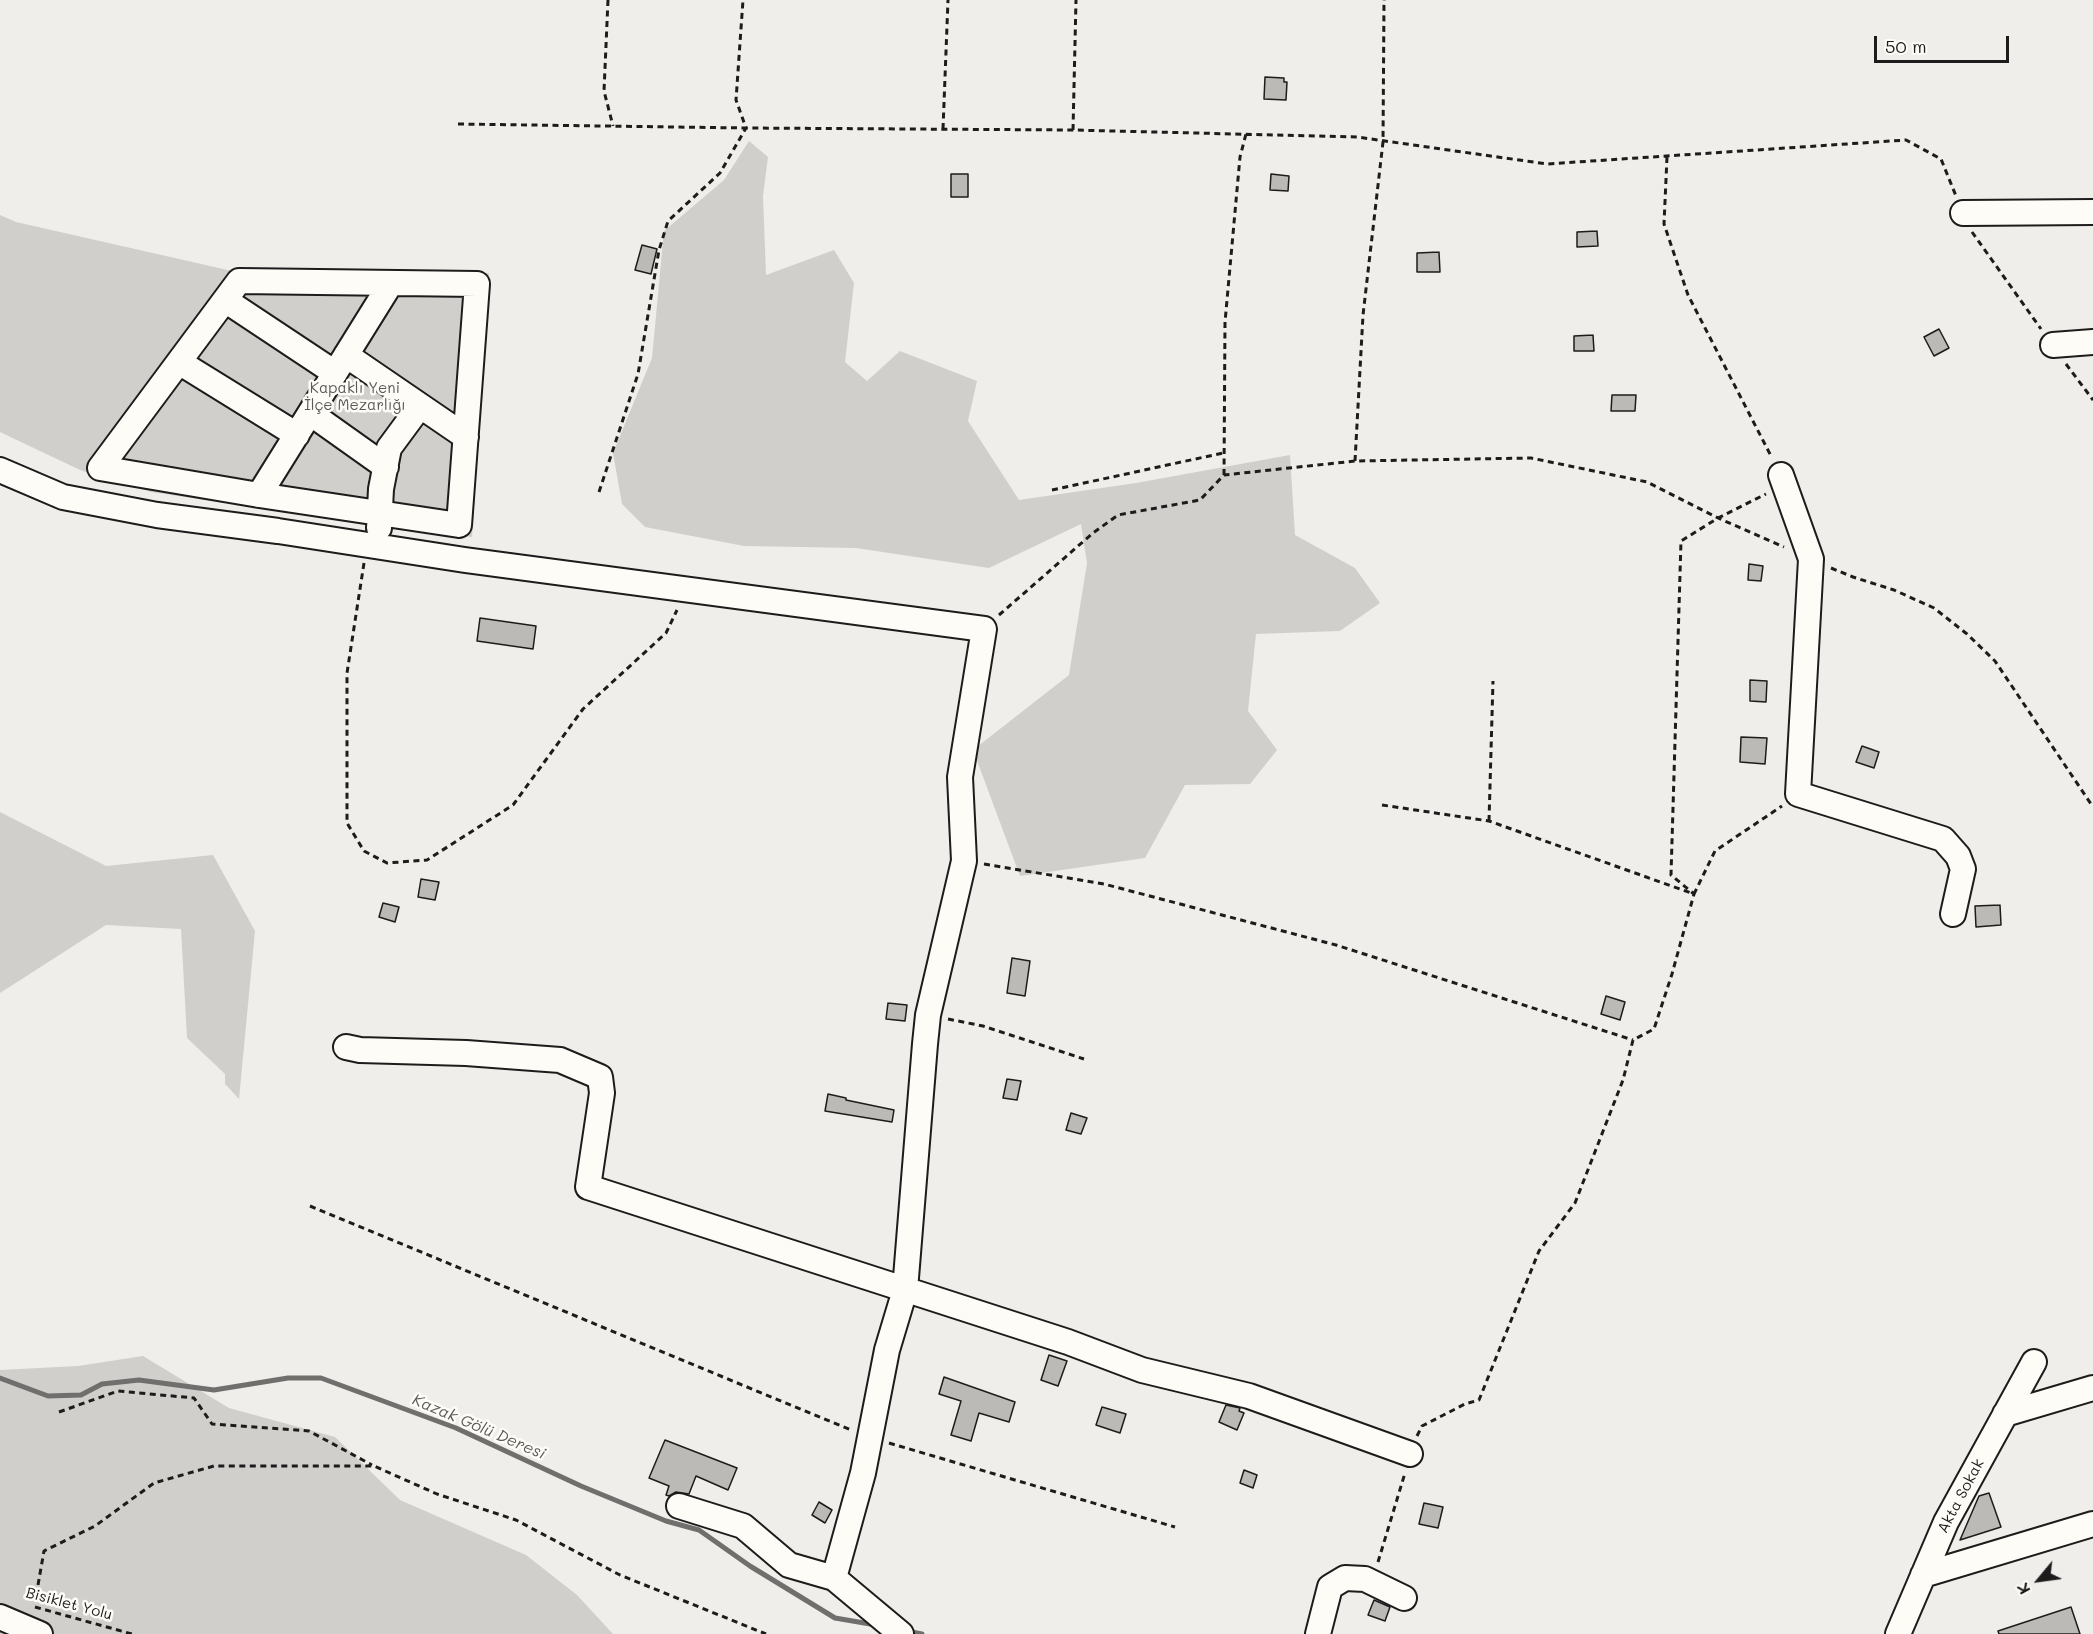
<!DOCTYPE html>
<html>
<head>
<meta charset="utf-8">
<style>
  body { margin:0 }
  #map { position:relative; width:2093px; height:1634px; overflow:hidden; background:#f0eeea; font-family:Mali,sans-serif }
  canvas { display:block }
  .north { position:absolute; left:2009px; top:1550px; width:60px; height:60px; -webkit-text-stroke:4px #fdfcf7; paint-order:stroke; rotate:241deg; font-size:16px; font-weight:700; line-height:24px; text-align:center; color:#1c1c1c }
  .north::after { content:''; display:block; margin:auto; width:21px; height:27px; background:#1c1c1c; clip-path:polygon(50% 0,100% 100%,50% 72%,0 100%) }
  .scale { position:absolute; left:1874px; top:36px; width:135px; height:27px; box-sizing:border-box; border:3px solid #1c1c1c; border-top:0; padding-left:8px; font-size:18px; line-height:21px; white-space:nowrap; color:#1c1c1c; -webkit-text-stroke:4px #fdfcf7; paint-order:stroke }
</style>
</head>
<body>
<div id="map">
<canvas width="2093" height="1634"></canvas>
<div class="north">K</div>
<div class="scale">50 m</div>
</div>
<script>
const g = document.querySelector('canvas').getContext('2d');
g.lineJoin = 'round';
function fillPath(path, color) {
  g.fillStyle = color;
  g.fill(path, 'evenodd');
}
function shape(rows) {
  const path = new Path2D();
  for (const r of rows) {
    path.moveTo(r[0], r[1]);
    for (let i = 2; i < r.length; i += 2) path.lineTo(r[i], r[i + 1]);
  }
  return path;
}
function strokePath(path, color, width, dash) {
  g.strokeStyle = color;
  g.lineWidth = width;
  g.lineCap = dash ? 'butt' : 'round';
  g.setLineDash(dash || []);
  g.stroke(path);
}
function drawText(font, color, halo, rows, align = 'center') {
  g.font = font + ' Mali,sans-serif';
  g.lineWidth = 5;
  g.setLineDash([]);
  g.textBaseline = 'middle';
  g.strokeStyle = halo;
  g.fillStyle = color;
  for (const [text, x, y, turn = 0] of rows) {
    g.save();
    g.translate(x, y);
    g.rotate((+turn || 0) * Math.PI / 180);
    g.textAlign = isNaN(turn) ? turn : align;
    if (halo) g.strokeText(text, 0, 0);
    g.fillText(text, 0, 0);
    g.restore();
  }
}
const green = shape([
  [749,141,768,157,763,196,766,275,834,250,854,283,845,362,867,381,900,351,977,381,968,421,1019,500,1136,483,1290,455,1295,535,1355,568,1380,603,1340,631,1256,634,1248,711,1277,750,1250,784,1185,785,1145,858,1020,876,973,750,1069,675,1087,563,1081,524,989,568,856,548,744,546,645,527,622,504,613,453,652,358,664,231,724,180],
  [0,215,16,222,232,271,489,273,472,537,380,526,151,492,80,470,0,432],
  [0,812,106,866,213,855,255,931,239,1099,225,1084,225,1074,187,1038,181,929,106,925,0,993],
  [143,1356,229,1408,335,1437,400,1500,526,1555,577,1595,613,1634,0,1634,0,1370,78,1366]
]);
const stream = shape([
  [0,1378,48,1396,81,1395,102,1384,139,1380,214,1390,288,1378,321,1378,456,1428,581,1486,666,1521,699,1530,750,1566,835,1618,876,1625],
  [906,1631,922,1634]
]);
const building = shape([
  [1265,77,1284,78,1284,82,1287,82,1286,100,1264,99,1265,77],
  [951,174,968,174,968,197,951,197,951,174],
  [1271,174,1289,176,1288,191,1270,190,1271,174],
  [1597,231,1598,246,1577,247,1577,232,1597,231],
  [642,245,657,249,651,274,635,270,642,245],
  [1439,252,1440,272,1417,272,1417,253,1439,252],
  [1939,329,1949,348,1934,356,1924,337,1939,329],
  [1593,335,1594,351,1574,351,1574,336,1593,335],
  [1612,395,1636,395,1635,411,1611,411,1612,395],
  [1749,564,1763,566,1761,581,1748,580,1749,564],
  [480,618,536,626,533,649,477,641,480,618],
  [1750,680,1767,681,1766,702,1750,701,1750,680],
  [1741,737,1767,738,1765,764,1740,762,1741,737],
  [1862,746,1879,752,1874,768,1856,762,1862,746],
  [421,879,439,882,435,900,418,897,421,879],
  [383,903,399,907,395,922,379,917,383,903],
  [2000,905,2001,925,1976,927,1975,906,2000,905],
  [1012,958,1030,961,1025,996,1007,993,1012,958],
  [1606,996,1625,1002,1620,1020,1601,1014,1606,996],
  [888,1003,907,1005,905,1021,886,1019,888,1003],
  [1007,1079,1021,1081,1017,1100,1003,1098,1007,1079],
  [828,1094,846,1098,846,1100,894,1110,892,1122,825,1111,828,1094],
  [1071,1113,1087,1118,1081,1134,1066,1130,1071,1113],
  [1049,1355,1067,1361,1058,1386,1041,1380,1049,1355],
  [944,1377,1015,1402,1009,1422,979,1413,971,1441,951,1435,961,1401,939,1394,944,1377],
  [1226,1405,1240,1408,1239,1411,1244,1413,1237,1430,1219,1422,1226,1405],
  [1102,1407,1126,1414,1120,1433,1096,1425,1102,1407],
  [665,1440,737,1468,728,1490,696,1476,689,1494,676,1492,669,1496,666,1495,669,1486,649,1478,665,1440],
  [1244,1470,1257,1475,1253,1488,1240,1483,1244,1470],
  [1989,1493,2001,1527,1960,1540,1979,1496,1989,1493],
  [819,1502,832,1510,825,1523,812,1515,819,1502],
  [1424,1503,1443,1507,1438,1528,1419,1524,1424,1503],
  [1374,1600,1390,1607,1385,1621,1368,1615,1374,1600],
  [2071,1607,2080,1634,1999,1634,1998,1631,2071,1607]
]);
const path = shape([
  [608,0,604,91,613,126],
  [458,124,746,128,736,100,743,0],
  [943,129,948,0],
  [1073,130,1076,0],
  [1667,157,1664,224,1688,295,1771,456],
  [1972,232,2041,329],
  [2066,364,2093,400],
  [1355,461,1363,315,1383,142,1384,0],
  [1224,475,1225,322,1240,157,1246,134],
  [1052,490,1223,453],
  [599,492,638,374,659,250,668,221,720,173,746,128,1073,130,1357,137,1547,164,1906,140,1941,159,1956,196],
  [364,563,347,673,347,823,364,851,387,863,427,860,513,805,583,709,666,633,677,610],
  [1831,568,1853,577,1894,590,1934,608,1967,634,1995,661,2093,807],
  [999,615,1093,533,1118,515,1200,500,1224,475,1355,461,1531,458,1647,482,1718,518,1784,547],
  [1382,805,1489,821,1694,894,1715,851,1782,806],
  [1489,821,1493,681],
  [984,864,1104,884,1336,945,1633,1040],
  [948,1019,983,1026,1084,1059],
  [310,1206,851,1430],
  [59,1412,118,1391,194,1398,212,1424,309,1431,372,1465],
  [1417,1436,1422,1426,1465,1404,1479,1400,1539,1251,1575,1203,1623,1080,1633,1040,1654,1029,1672,974,1694,894,1671,875,1681,541,1718,518,1766,494],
  [889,1443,1175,1527],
  [1378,1562,1405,1473],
  [38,1585,44,1551,95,1526,154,1483,214,1466,374,1466,437,1494,516,1520,620,1575,766,1634],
  [35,1607,132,1634]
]);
const minor = shape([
  [1963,213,2093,212],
  [239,281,477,284,459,525,259,495,100,468,239,281],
  [225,300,335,373],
  [2053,345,2093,342],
  [346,355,466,437],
  [179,362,297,435],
  [310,413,386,467],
  [0,470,63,497,157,515,278,531,465,560,984,629,960,777,964,861,928,1015,925,1044,905,1290,887,1350,863,1473,834,1578],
  [1781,475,1811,559,1798,794,1943,839,1958,856,1963,869,1953,914],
  [259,495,391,283],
  [379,528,381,489,389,448,420,406],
  [346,1047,360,1050,466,1053,560,1060,600,1077,602,1093,588,1187,1068,1342,1142,1370,1249,1396,1410,1454],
  [2005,1414,2093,1388],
  [679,1506,743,1526,789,1565,834,1578,901,1634],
  [1923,1575,2093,1524],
  [0,1617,40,1634],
  [1318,1634,1330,1587,1345,1578,1365,1579,1404,1598],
  [1898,1634,1946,1522,2034,1362]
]);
const parkNames = [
  ["Kapaklı Yeni",355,388],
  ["İlçe Mezarlığı",355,405]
];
const streetNames = [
  ["Akta Sokak",1961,1496,-62],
  ["Bisiklet Yolu",69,1604,15]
];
const waterNames = [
  ["Kazak Gölü Deresi",479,1427,23]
];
fillPath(green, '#d0cfcc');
strokePath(stream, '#706f6d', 5);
fillPath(building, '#bbbab6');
strokePath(building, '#1c1c1c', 1.5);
strokePath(minor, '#1c1c1c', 28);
strokePath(path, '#1c1c1c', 3, [6, 4.5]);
strokePath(minor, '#fdfcf7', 24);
drawText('15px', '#5b5b5a', '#fdfcf7', parkNames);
drawText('15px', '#1c1c1c', '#fdfcf7', streetNames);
drawText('italic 16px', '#5b5b59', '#fdfcf7', waterNames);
</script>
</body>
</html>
